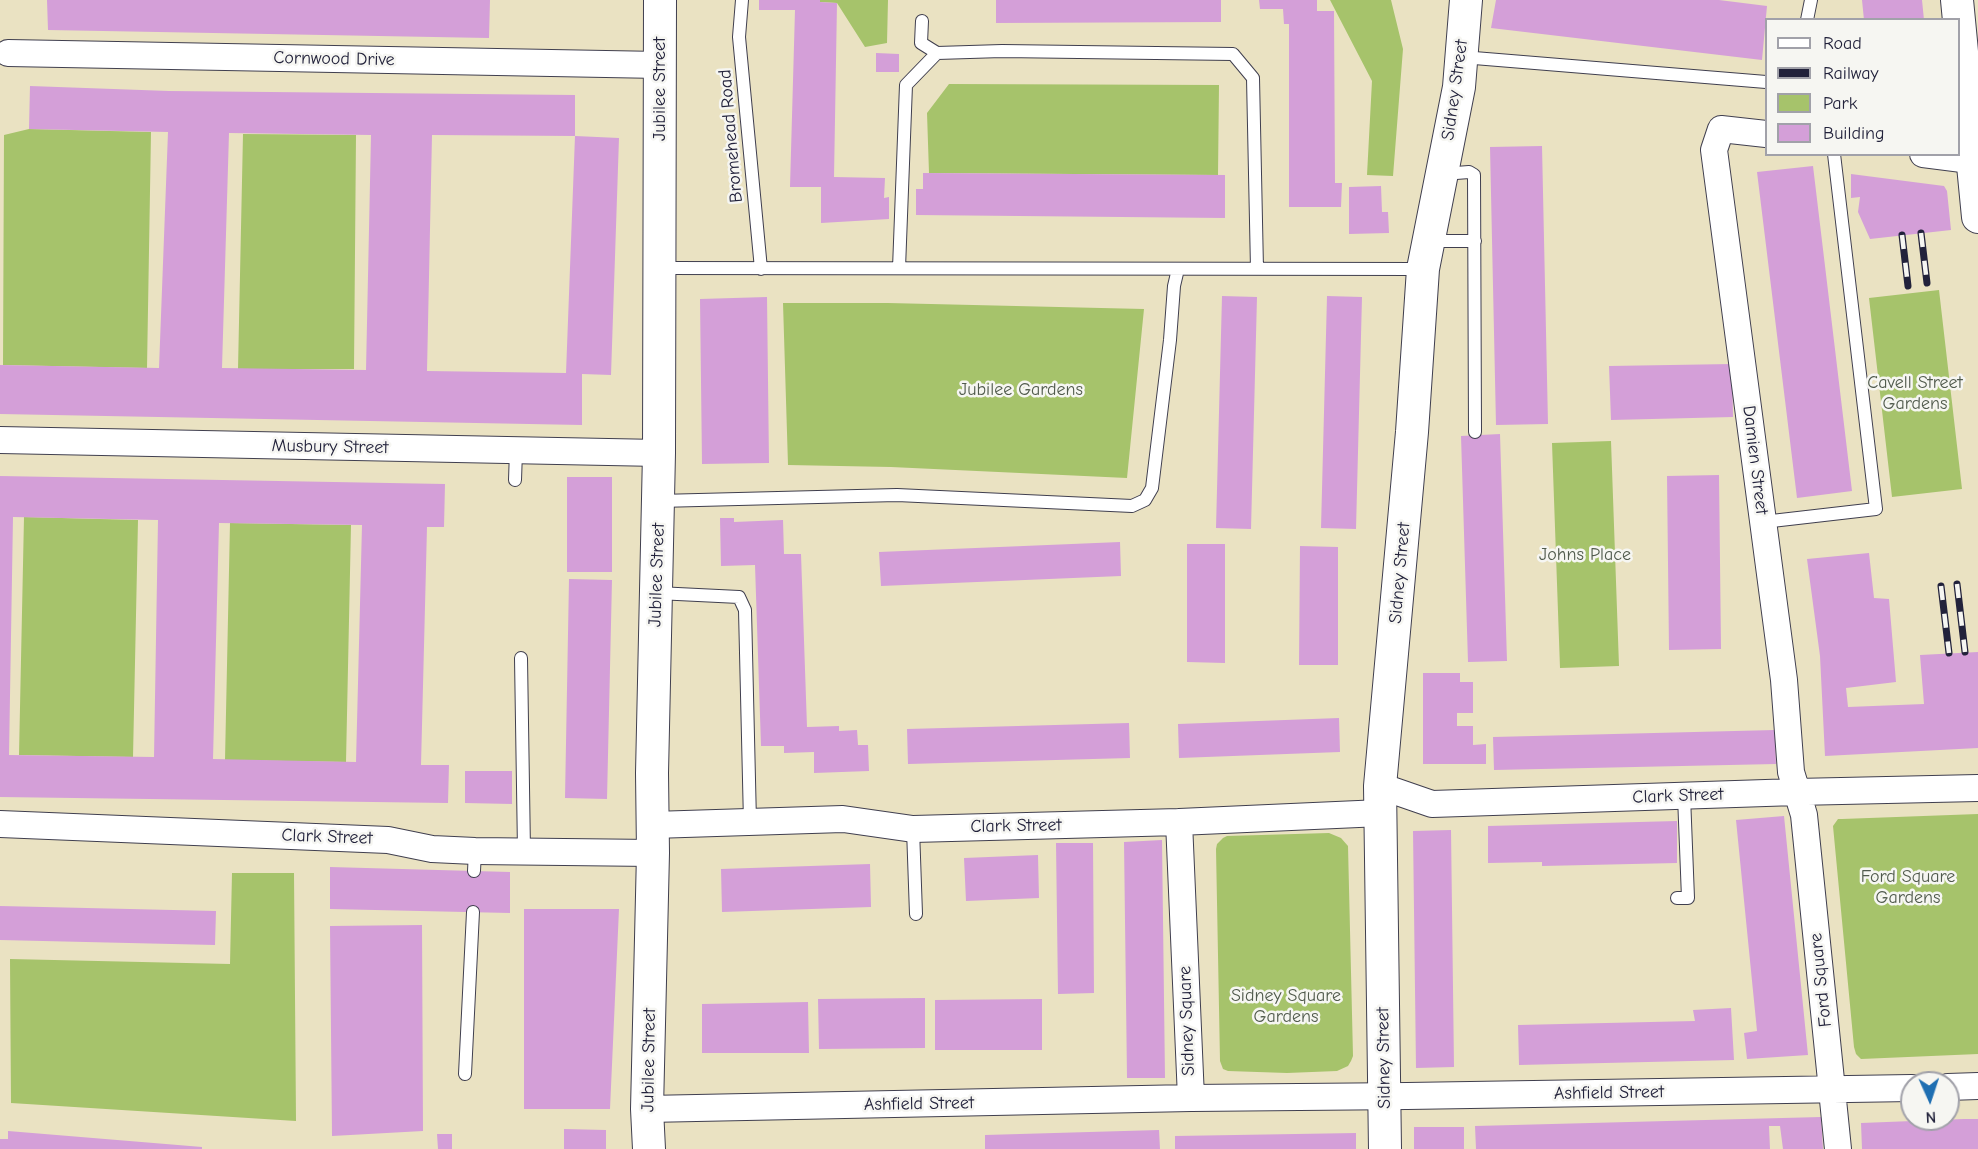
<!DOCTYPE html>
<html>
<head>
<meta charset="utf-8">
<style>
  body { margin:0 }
  #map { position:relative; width:1978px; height:1149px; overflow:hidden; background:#eae2c2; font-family:"Comic Neue",sans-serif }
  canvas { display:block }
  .legend { position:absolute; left:1765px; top:18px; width:195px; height:138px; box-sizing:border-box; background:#f6f6f2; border:2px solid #a1a1a9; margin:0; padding:8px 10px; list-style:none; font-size:18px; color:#22223b }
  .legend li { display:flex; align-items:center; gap:12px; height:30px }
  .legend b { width:30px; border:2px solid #a1a1a9 }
  .north { position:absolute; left:1900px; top:1071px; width:60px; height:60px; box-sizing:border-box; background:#f6f6f2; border:2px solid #a1a1a9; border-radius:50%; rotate:177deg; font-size:16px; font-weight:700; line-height:24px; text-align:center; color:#22223b }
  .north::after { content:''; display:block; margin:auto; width:21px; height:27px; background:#1f6fb2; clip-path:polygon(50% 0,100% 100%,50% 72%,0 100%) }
</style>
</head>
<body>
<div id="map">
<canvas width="1978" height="1149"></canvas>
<ul class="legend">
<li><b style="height:8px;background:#fff"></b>Road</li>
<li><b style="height:8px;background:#22223b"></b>Railway</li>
<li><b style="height:16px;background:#a6c36b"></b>Park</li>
<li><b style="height:16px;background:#d49fd8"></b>Building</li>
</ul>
<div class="north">N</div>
</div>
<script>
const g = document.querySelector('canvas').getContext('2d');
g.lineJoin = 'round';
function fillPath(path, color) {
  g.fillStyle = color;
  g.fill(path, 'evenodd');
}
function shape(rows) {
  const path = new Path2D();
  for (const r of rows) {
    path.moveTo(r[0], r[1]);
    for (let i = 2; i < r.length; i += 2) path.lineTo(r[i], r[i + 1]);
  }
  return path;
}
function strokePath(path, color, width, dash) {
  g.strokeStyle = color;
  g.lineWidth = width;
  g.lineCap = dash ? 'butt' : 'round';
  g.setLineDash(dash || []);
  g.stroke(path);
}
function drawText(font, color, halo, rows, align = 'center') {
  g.font = font + ' "Comic Neue",sans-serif';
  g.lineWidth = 5;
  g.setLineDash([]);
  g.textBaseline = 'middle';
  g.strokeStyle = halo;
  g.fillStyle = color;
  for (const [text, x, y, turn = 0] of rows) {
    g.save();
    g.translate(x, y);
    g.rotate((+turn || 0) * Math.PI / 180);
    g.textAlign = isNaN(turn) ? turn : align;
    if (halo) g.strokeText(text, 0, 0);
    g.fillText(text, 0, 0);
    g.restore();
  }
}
const green = shape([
  [820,0,888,0,887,43,865,47,837,3,820,2],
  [1330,0,1391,0,1403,49,1393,176,1367,175,1372,81],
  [949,84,1219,85,1218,175,929,173,927,113],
  [29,129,151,132,147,368,3,365,4,135],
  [243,134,356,135,354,369,238,369],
  [1939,290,1962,489,1892,497,1869,298],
  [783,303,888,303,1144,309,1127,478,891,467,788,465],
  [1611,441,1619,666,1560,668,1552,443],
  [24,517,138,520,133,757,19,755],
  [230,523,351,525,346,762,225,760],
  [1978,814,1978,1054,1861,1059,1856,1054,1854,1047,1833,826,1838,819,1842,819],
  [1329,833,1341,838,1348,846,1353,1056,1351,1061,1348,1066,1337,1071,1287,1073,1228,1071,1223,1069,1220,1061,1216,849,1217,844,1223,838,1227,836],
  [232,873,294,873,296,1121,11,1103,10,959,230,964]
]);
const building = shape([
  [47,0,490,0,489,38,48,30],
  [759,0,820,0,820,2,837,3,834,177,885,178,884,198,889,197,889,219,821,223,821,187,790,187,795,10,759,10],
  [996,0,1221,0,1221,22,996,23],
  [1259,0,1317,0,1317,11,1334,11,1335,183,1342,183,1341,207,1289,207,1289,24,1284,24,1283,9,1260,9],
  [1496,0,1719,0,1767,6,1762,60,1491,28],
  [1862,0,1922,0,1924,20,1864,20],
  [876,53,899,54,899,72,876,72],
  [30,86,169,91,575,95,575,136,619,138,611,375,582,374,582,425,0,414,0,365,159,368,168,132,29,129],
  [229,133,371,135,366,370,222,368],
  [432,135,575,136,566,373,427,371],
  [1542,146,1548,424,1496,425,1490,147],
  [1813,166,1852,491,1797,498,1757,172],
  [923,173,1225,175,1225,218,916,215,916,189,923,189],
  [1851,174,1944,186,1947,191,1951,230,1870,239,1858,212,1860,197,1851,198],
  [1381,186,1382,212,1388,212,1389,233,1349,234,1349,187],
  [1222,296,1257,297,1251,529,1216,528],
  [1327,296,1362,297,1356,529,1321,528],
  [767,297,769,463,702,464,700,299],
  [1732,364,1733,417,1611,420,1609,366],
  [1500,434,1507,661,1468,662,1461,436],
  [1719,475,1721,649,1669,650,1667,476],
  [0,476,445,484,444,527,427,527,421,765,449,765,448,803,0,797],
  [13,517,158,520,154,757,9,755],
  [219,523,362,525,356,762,213,759],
  [567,477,612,477,612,572,567,572],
  [720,518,734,518,734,522,783,520,784,554,801,554,807,727,839,726,839,731,857,730,858,745,868,745,869,771,814,773,814,752,784,753,784,746,761,746,755,565,721,566],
  [1120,542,1121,576,881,586,879,552],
  [1187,544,1225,544,1225,663,1187,662],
  [1300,546,1338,547,1338,665,1299,665],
  [1869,553,1874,598,1889,599,1896,682,1846,688,1848,707,1924,704,1920,655,1978,652,1978,748,1825,756,1820,656,1807,559],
  [569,579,612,580,607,799,565,798],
  [1423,673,1460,673,1460,682,1473,682,1473,713,1457,713,1457,726,1473,726,1473,745,1486,744,1486,764,1423,764],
  [1339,718,1340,752,1179,758,1178,724],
  [1129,723,1130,758,908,764,907,729],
  [1775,730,1776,764,1494,770,1493,737],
  [465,771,512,771,512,804,465,803],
  [1784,816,1808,1055,1747,1059,1744,1033,1757,1031,1736,820],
  [1677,821,1677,863,1542,866,1542,862,1488,863,1488,826],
  [1451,830,1454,1067,1416,1068,1413,831],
  [1162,840,1165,1078,1127,1078,1124,842],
  [1056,843,1093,843,1094,993,1058,994],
  [1038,855,1039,898,966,901,964,858],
  [870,864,871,907,722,912,721,869],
  [330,867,510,872,510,913,330,909],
  [0,906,216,911,215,945,0,940],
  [524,909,619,909,610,1109,524,1109],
  [422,925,423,1131,332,1136,330,926],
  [925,998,925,1048,819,1049,818,999],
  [1042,999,1042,1050,935,1050,935,1000],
  [808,1002,809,1053,702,1053,702,1004],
  [1731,1008,1734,1060,1519,1065,1518,1025,1695,1021,1693,1010],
  [1821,1117,1823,1149,1783,1149,1780,1126,1769,1126,1770,1149,1476,1149,1475,1126],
  [1964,1119,1978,1119,1978,1149,1862,1149,1861,1123],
  [1414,1127,1464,1127,1464,1149,1414,1149],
  [564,1129,606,1130,606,1149,564,1149],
  [1159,1130,1160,1149,985,1149,985,1135],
  [8,1131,202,1147,202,1149,0,1149,0,1139,8,1139],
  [1356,1133,1356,1149,1175,1149,1175,1136],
  [437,1134,452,1134,452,1149,438,1149]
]);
const service = shape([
  [742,0,739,37,761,269],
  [1807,20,1811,0],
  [922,21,921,43,937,53],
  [1462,57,1766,82],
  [1443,174,1469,172,1474,175,1475,432],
  [1430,241,1475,241],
  [661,268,1423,269],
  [899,268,906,85,937,53,1002,51,1233,54,1253,78,1257,269],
  [515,480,516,451],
  [659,501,897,495,1132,506,1145,500,1152,488,1170,340,1174,286,1178,269],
  [1763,522,1876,509,1834,154],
  [657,593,739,597,745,610,750,822],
  [521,658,524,851],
  [913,829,916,914],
  [474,871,475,851],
  [1677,898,1688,898,1684,796],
  [465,1074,473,912]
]);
const minor = shape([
  [8,53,660,65],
  [1766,134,1721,129,1714,150,1784,680,1791,772,1804,815,1838,1149],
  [1923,154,1978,161],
  [0,440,659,453],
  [1380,786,1432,804,1796,792,1978,788],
  [1179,822,1191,1098],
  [0,824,388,840,432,849,475,851,653,853],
  [653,825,843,819,913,829,1179,822,1381,813],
  [1948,1087,1978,1086],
  [647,1109,1191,1098,1407,1096,1912,1088]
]);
const tertiary = shape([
  [1957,0,1978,217],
  [649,1149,647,1109,653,853,652,773,659,453,660,0],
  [1385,1149,1380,786,1412,432,1423,269,1459,87,1466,0]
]);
const rail = shape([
  [1921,233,1927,283],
  [1902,235,1908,286],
  [1957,584,1965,652],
  [1941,586,1949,653]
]);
const streetNames = [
  ["Cornwood Drive",334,59,1],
  ["Jubilee Street",660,89,-90],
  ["Sidney Street",1455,90,-82],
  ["Bromehead Road",731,136,-95],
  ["Musbury Street",330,447,1],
  ["Damien Street",1755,460,83],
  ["Sidney Street",1400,573,-85],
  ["Jubilee Street",657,575,-88],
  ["Clark Street",1678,796,-2],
  ["Clark Street",1016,826,-1],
  ["Clark Street",327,837,2],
  ["Ford Square",1821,980,-96],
  ["Sidney Square",1187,1021,-92],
  ["Sidney Street",1384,1058,-91],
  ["Jubilee Street",649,1060,-89],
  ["Ashfield Street",1609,1093,-1],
  ["Ashfield Street",919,1104,-1]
];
const parkNames = [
  ["Cavell Street",1915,383],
  ["Gardens",1915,404],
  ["Jubilee Gardens",1021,390],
  ["Johns Place",1585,555],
  ["Ford Square",1908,877],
  ["Gardens",1908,898],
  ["Sidney Square",1286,996],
  ["Gardens",1286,1017]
];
fillPath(green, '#a6c36b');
fillPath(building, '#d49fd8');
strokePath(service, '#403f4f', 14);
strokePath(minor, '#403f4f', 28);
strokePath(tertiary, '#403f4f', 34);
strokePath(service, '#fff', 12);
strokePath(minor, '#fff', 26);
strokePath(tertiary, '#fff', 32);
strokePath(rail, '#22223b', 7);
strokePath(rail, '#f6f6f2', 4.5, [14]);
drawText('18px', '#22223b', '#f6f6f2', streetNames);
drawText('18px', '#505a4c', '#f6f6f2', parkNames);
</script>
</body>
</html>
